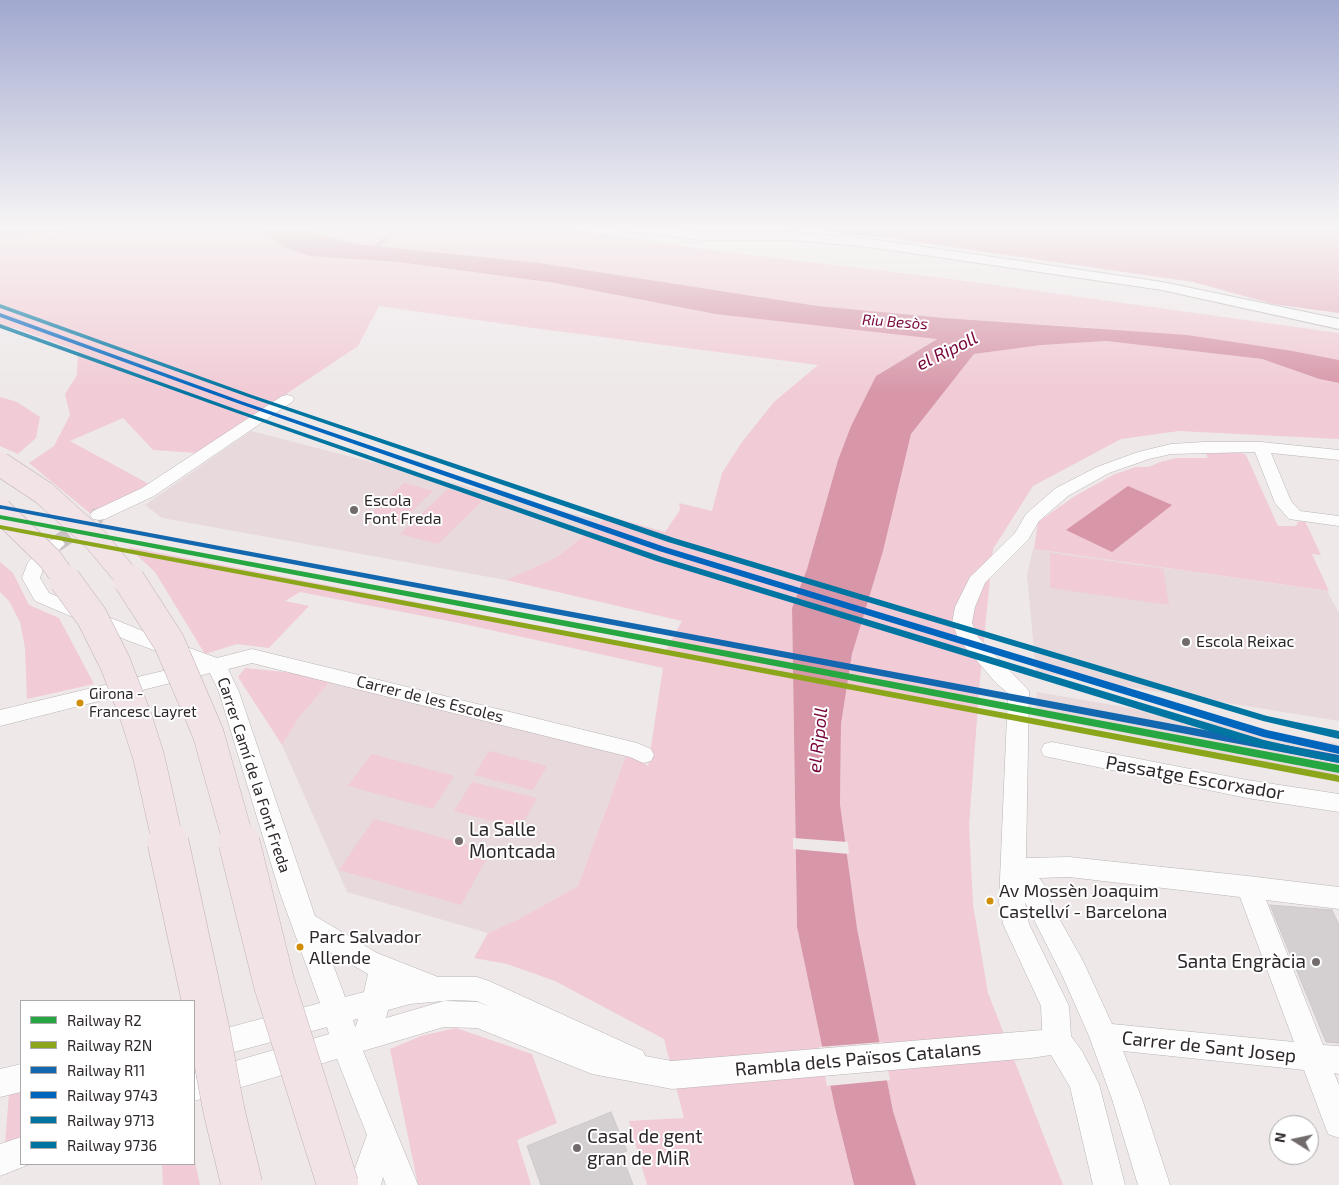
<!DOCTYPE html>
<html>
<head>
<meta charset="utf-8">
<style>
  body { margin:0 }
  #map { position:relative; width:1339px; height:1185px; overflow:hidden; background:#eee8e9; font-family:"Exo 2",sans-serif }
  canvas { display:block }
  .legend { position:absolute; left:20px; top:1000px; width:175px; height:165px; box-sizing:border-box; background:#fff; border:1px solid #aba9a9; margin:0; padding:6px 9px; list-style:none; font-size:15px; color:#2e2829 }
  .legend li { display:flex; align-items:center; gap:10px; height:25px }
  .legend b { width:25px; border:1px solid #aba9a9 }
  .north { position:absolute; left:1269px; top:1115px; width:50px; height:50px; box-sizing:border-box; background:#fff; border:1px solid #aba9a9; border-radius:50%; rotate:280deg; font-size:14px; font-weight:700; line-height:20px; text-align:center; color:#2e2829 }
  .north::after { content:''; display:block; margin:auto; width:18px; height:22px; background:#716b6c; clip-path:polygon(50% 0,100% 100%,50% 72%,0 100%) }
</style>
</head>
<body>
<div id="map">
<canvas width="1339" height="1185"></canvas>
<ul class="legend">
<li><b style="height:6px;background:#26a741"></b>Railway R2</li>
<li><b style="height:6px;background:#8ba61b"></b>Railway R2N</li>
<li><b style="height:6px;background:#1267af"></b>Railway R11</li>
<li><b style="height:6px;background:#0065bd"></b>Railway 9743</li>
<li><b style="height:6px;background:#0075a1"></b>Railway 9713</li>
<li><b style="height:6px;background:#0075a1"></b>Railway 9736</li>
</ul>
<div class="north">N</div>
</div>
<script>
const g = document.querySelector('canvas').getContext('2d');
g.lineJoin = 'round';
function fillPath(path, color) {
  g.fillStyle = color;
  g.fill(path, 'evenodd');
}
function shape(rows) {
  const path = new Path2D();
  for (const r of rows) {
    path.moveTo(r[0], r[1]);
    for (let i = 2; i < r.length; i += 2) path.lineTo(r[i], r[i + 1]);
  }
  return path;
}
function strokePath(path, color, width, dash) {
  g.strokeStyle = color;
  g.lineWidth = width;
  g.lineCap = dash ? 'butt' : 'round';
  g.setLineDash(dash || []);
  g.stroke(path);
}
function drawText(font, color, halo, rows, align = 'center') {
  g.font = font + ' "Exo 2",sans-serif';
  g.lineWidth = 4;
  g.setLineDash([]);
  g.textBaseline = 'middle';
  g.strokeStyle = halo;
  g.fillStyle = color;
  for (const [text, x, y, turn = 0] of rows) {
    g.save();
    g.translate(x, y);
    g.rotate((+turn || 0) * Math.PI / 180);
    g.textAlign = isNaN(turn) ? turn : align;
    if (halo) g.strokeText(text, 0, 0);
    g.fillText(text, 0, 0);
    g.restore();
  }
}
const built = shape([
  [251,431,574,514,602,520,557,557,506,580,162,518,145,505],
  [1033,549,1327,591,1339,613,1339,721,1036,672,1027,575],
  [334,677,628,750,578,886,517,920,488,933,347,892,282,745,300,716],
  [1037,692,1339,744,1339,777,1035,716]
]);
const green = shape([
  [139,226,248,226,256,228,286,248,309,256,398,262,555,283,715,314,938,338,876,376,851,426,838,460,807,569,792,608,797,927,835,1108,854,1185,647,1185,629,1121,684,1118,664,1039,555,981,507,964,474,958,488,933,517,920,578,886,628,750,648,766,663,668,459,623,300,592,285,601,309,606,269,648,237,644,205,654,155,572,128,547,635,644,665,652,682,621,506,580,557,557,608,516,665,532,680,510,679,503,712,511,722,473,742,442,774,402,818,365,540,329,379,306,358,346,198,453,153,450,123,418,70,441,149,484,91,514,29,463,54,446,70,415,65,394,77,375,78,351,15,328,0,327,0,236],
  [304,226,556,226,708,250,951,279,1339,333,1339,360,1293,351,1092,328,945,318,818,306,540,263,357,244,324,236],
  [1106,341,1262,359,1318,379,1339,383,1339,439,1179,431,1121,439,1033,486,993,549,980,679,969,825,973,905,988,993,1063,1185,916,1185,893,1111,857,928,840,804,841,724,852,654,911,434,974,354,1042,345],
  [0,397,17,402,40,417,36,438,18,454,0,446],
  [1239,452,1246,455,1278,526,1295,526,1298,524,1297,522,1305,521,1321,555,1312,554,1329,591,1034,549,1038,522,1075,496,1115,474,1136,467,1149,467,1160,462,1177,458,1208,458,1206,454],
  [404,483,433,491,398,524,368,516],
  [448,489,485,498,438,544,400,534],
  [1050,553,1163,569,1169,605,1050,588],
  [0,562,13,573,29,605,59,618,94,684,27,699,25,648,20,622,9,601,0,592],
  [245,668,334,677,300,716,282,745,238,677],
  [489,751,547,766,533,790,474,775],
  [372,754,454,776,433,809,348,786],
  [472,782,537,798,520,829,454,811],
  [374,819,491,851,461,905,339,870],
  [456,1028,532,1054,557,1123,517,1140,531,1185,418,1185,390,1049,421,1036],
  [21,1090,21,1137,5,1144,9,1094],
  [194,1158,200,1185,163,1185,162,1164,194,1164]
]);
const forest = shape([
  [791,226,1339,226,1339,313,1273,304,1193,282,882,237,851,235,818,229,786,229]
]);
const water = shape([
  [0,226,139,226,0,236],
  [248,226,304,226,324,236,357,244,540,263,818,306,945,318,1187,335,1293,351,1339,360,1339,383,1319,379,1262,359,1106,341,1042,345,974,354,911,434,883,551,852,654,841,724,840,804,857,928,893,1111,916,1185,854,1185,835,1108,797,927,792,608,807,569,838,460,851,426,876,376,937,339,715,314,555,283,398,262,309,256,286,248,256,228],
  [1128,486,1172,505,1112,552,1066,530]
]);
const pier = shape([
  [793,838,848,842,849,854,793,849],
  [882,1042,890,1080,827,1086,819,1047]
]);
const stream = shape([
  [372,250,400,226]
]);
const building = shape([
  [1270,905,1332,910,1339,925,1339,1043,1326,1042,1270,905],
  [611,1112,627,1151,621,1153,633,1185,541,1185,527,1146,611,1112]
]);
const minorTunnel = shape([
  [56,544,99,515]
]);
const minor = shape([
  [287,395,292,396,294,399,292,402,154,496,105,519,99,520,93,519,90,515,93,511,142,488,282,396,287,395],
  [1204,442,1261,442,1339,450,1339,460,1271,453,1291,501,1300,511,1339,516,1339,526,1289,519,1275,503,1255,452,1171,454,1149,459,1109,473,1068,496,1039,521,1028,540,985,583,975,607,972,623,978,637,1029,691,1026,858,1069,857,1248,876,1339,887,1339,909,1266,900,1323,1045,1339,1046,1339,1074,1334,1073,1339,1085,1339,1138,1328,1134,1304,1070,1123,1051,1142,1099,1170,1185,1138,1185,1112,1099,1089,1036,1062,975,1025,902,1029,924,1069,1006,1071,1036,1082,1051,1099,1084,1125,1185,1093,1185,1070,1087,1051,1055,1031,1058,672,1089,592,1074,477,1028,444,1027,363,1051,418,1185,386,1185,383,1177,381,1185,349,1185,367,1135,337,1059,194,1101,194,1073,329,1034,327,1027,208,1059,198,1055,194,1046,198,1037,208,1033,320,1003,280,893,219,692,210,673,0,726,0,710,192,664,129,641,35,601,22,578,28,562,50,540,56,539,62,540,65,544,45,564,40,578,49,593,143,631,217,658,252,649,637,743,651,749,654,755,651,761,643,763,630,757,252,663,228,669,239,692,315,916,377,953,438,977,477,977,489,981,643,1051,645,1056,672,1061,1042,1030,1041,1006,1003,924,999,902,1008,693,996,683,959,640,952,623,955,607,970,577,1015,533,1026,514,1056,488,1097,467,1138,452,1171,444,1204,442],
  [1069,877,1240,897,1294,1042,1112,1024,1083,961,1052,906,1045,886,1039,878,1069,877],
  [328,951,368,974,364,992,345,997,328,951],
  [454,1000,477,1001,490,1007,478,1002,444,1001,386,1018,388,1010,410,1004,454,1000],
  [358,1019,356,1026,355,1027,353,1020,358,1019],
  [1052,742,1247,780,1339,794,1339,812,1247,798,1044,756,1041,750,1044,744,1052,742],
  [21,1064,21,1092,0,1097,0,1069,21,1064],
  [21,1137,21,1164,30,1164,0,1176,0,1144,21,1137]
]);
const tertiary = shape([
  [609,226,653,226,704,232,795,232,877,240,1162,282,1339,319,1339,329,1162,290,877,248,795,240,704,240,615,230,609,226]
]);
const motorwayBridgeFar2 = shape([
  [0,464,44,493,96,540,130,581],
  [0,510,50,559,66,581]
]);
const motorwayBridgeFar1 = shape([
  [65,580,92,617,115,663,136,717,149,758,168,843],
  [129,580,169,642,208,733,239,843]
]);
const motorwayBridge = shape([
  [168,842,209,1031,224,1111,242,1185],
  [239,842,274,983,338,1185]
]);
const rail1 = shape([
  [0,515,1339,765,1339,773,0,519,0,515]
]);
const rail2 = shape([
  [0,525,1337,775,1339,776,1339,782,0,529,0,525]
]);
const rail3 = shape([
  [0,505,1339,755,1339,763,2,509,0,509,0,505]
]);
const rail4 = shape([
  [0,313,241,401,665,547,1267,730,1339,746,1339,754,1263,737,659,551,237,403,0,317,0,313]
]);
const rail5 = shape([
  [0,324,238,410,662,557,1264,740,1339,757,1339,763,1264,748,656,561,234,412,0,328,0,324]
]);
const rail6 = shape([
  [0,304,252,395,674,538,1267,716,1339,731,1339,739,1263,721,668,542,248,397,0,308,0,304]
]);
const markers = [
  [354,510,5,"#716b6c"],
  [1186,642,5,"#716b6c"],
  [80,703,4.5,"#cf8d08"],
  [459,841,5,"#716b6c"],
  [990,901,4.5,"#cf8d08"],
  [300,947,4.5,"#cf8d08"],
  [1316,962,5,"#716b6c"],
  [577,1148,5,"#716b6c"]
];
const farWaternames = [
  ["Riu Besòs",895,322,4]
];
const busNames = [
  ["Girona -",89,694],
  ["Francesc Layret",89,712]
];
const poiNames = [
  ["Escola",364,501],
  ["Font Freda",364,519],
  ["Escola Reixac",1196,642]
];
const streetNames = [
  ["Carrer de les Escoles",430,699,14],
  ["Carrer Camí de la Font Freda",254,775,72]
];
const waterNames = [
  ["el Ripoll",947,351,-26],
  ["el Ripoll",818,740,-84]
];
const nearBusnames = [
  ["Av Mossèn Joaquim",999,891],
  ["Castellví - Barcelona",999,912],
  ["Parc Salvador",309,937],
  ["Allende",309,958]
];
const nearStreetnames = [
  ["Passatge Escorxador",1195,778,10],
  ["Carrer de Sant Josep",1209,1047,6],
  ["Rambla dels Països Catalans",858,1059,-5]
];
const nearPoinames = [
  ["La Salle",469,830],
  ["Montcada",469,852],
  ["Santa Engràcia",1306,962,"right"],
  ["Casal de gent",587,1137],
  ["gran de MiR",587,1159]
];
fillPath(built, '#e7d9dc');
fillPath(green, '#f1cbd5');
fillPath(forest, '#e7b2c0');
fillPath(water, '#d797a9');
fillPath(pier, '#eee8e9');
strokePath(stream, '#d797a9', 3);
fillPath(building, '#d4cfd0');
strokePath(building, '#cdc8c9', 1);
strokePath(minorTunnel, '#c8c2c3', 16, [16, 8]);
strokePath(minor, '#bab4b5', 1);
strokePath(tertiary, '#bab4b5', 2);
fillPath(minor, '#fcfcfc');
fillPath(tertiary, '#fcfcfc');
strokePath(motorwayBridgeFar2, '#c2b2b6', 25, []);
strokePath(motorwayBridgeFar1, '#c2b2b6', 32, []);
strokePath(motorwayBridge, '#c2b2b6', 42, []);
strokePath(motorwayBridgeFar2, '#f1e3e6', 24);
strokePath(motorwayBridgeFar1, '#f1e3e6', 31);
strokePath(motorwayBridge, '#f1e3e6', 41);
fillPath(rail1, '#26a741');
fillPath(rail2, '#8ba61b');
fillPath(rail3, '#1267af');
fillPath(rail4, '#0065bd');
fillPath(rail5, '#0075a1');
fillPath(rail6, '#0075a1');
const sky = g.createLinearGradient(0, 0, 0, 392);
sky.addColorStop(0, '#a1a8cf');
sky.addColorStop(0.58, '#f7f5f5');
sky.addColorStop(1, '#f7f5f500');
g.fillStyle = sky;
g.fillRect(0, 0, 1339, 392);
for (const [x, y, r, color] of markers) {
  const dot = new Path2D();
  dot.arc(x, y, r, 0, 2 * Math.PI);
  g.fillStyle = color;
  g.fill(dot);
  strokePath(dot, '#fff', 2);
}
drawText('italic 15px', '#78053a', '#fff', farWaternames);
drawText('15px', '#2e2829', '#fff', busNames, 'left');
drawText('16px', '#2e2829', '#fff', poiNames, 'left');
drawText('16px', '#2e2829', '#fff', streetNames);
drawText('italic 18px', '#78053a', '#fff', waterNames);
drawText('18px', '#2e2829', '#fff', nearBusnames, 'left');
drawText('19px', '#2e2829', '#fff', nearStreetnames);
drawText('19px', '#2e2829', '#fff', nearPoinames, 'left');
</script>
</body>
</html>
